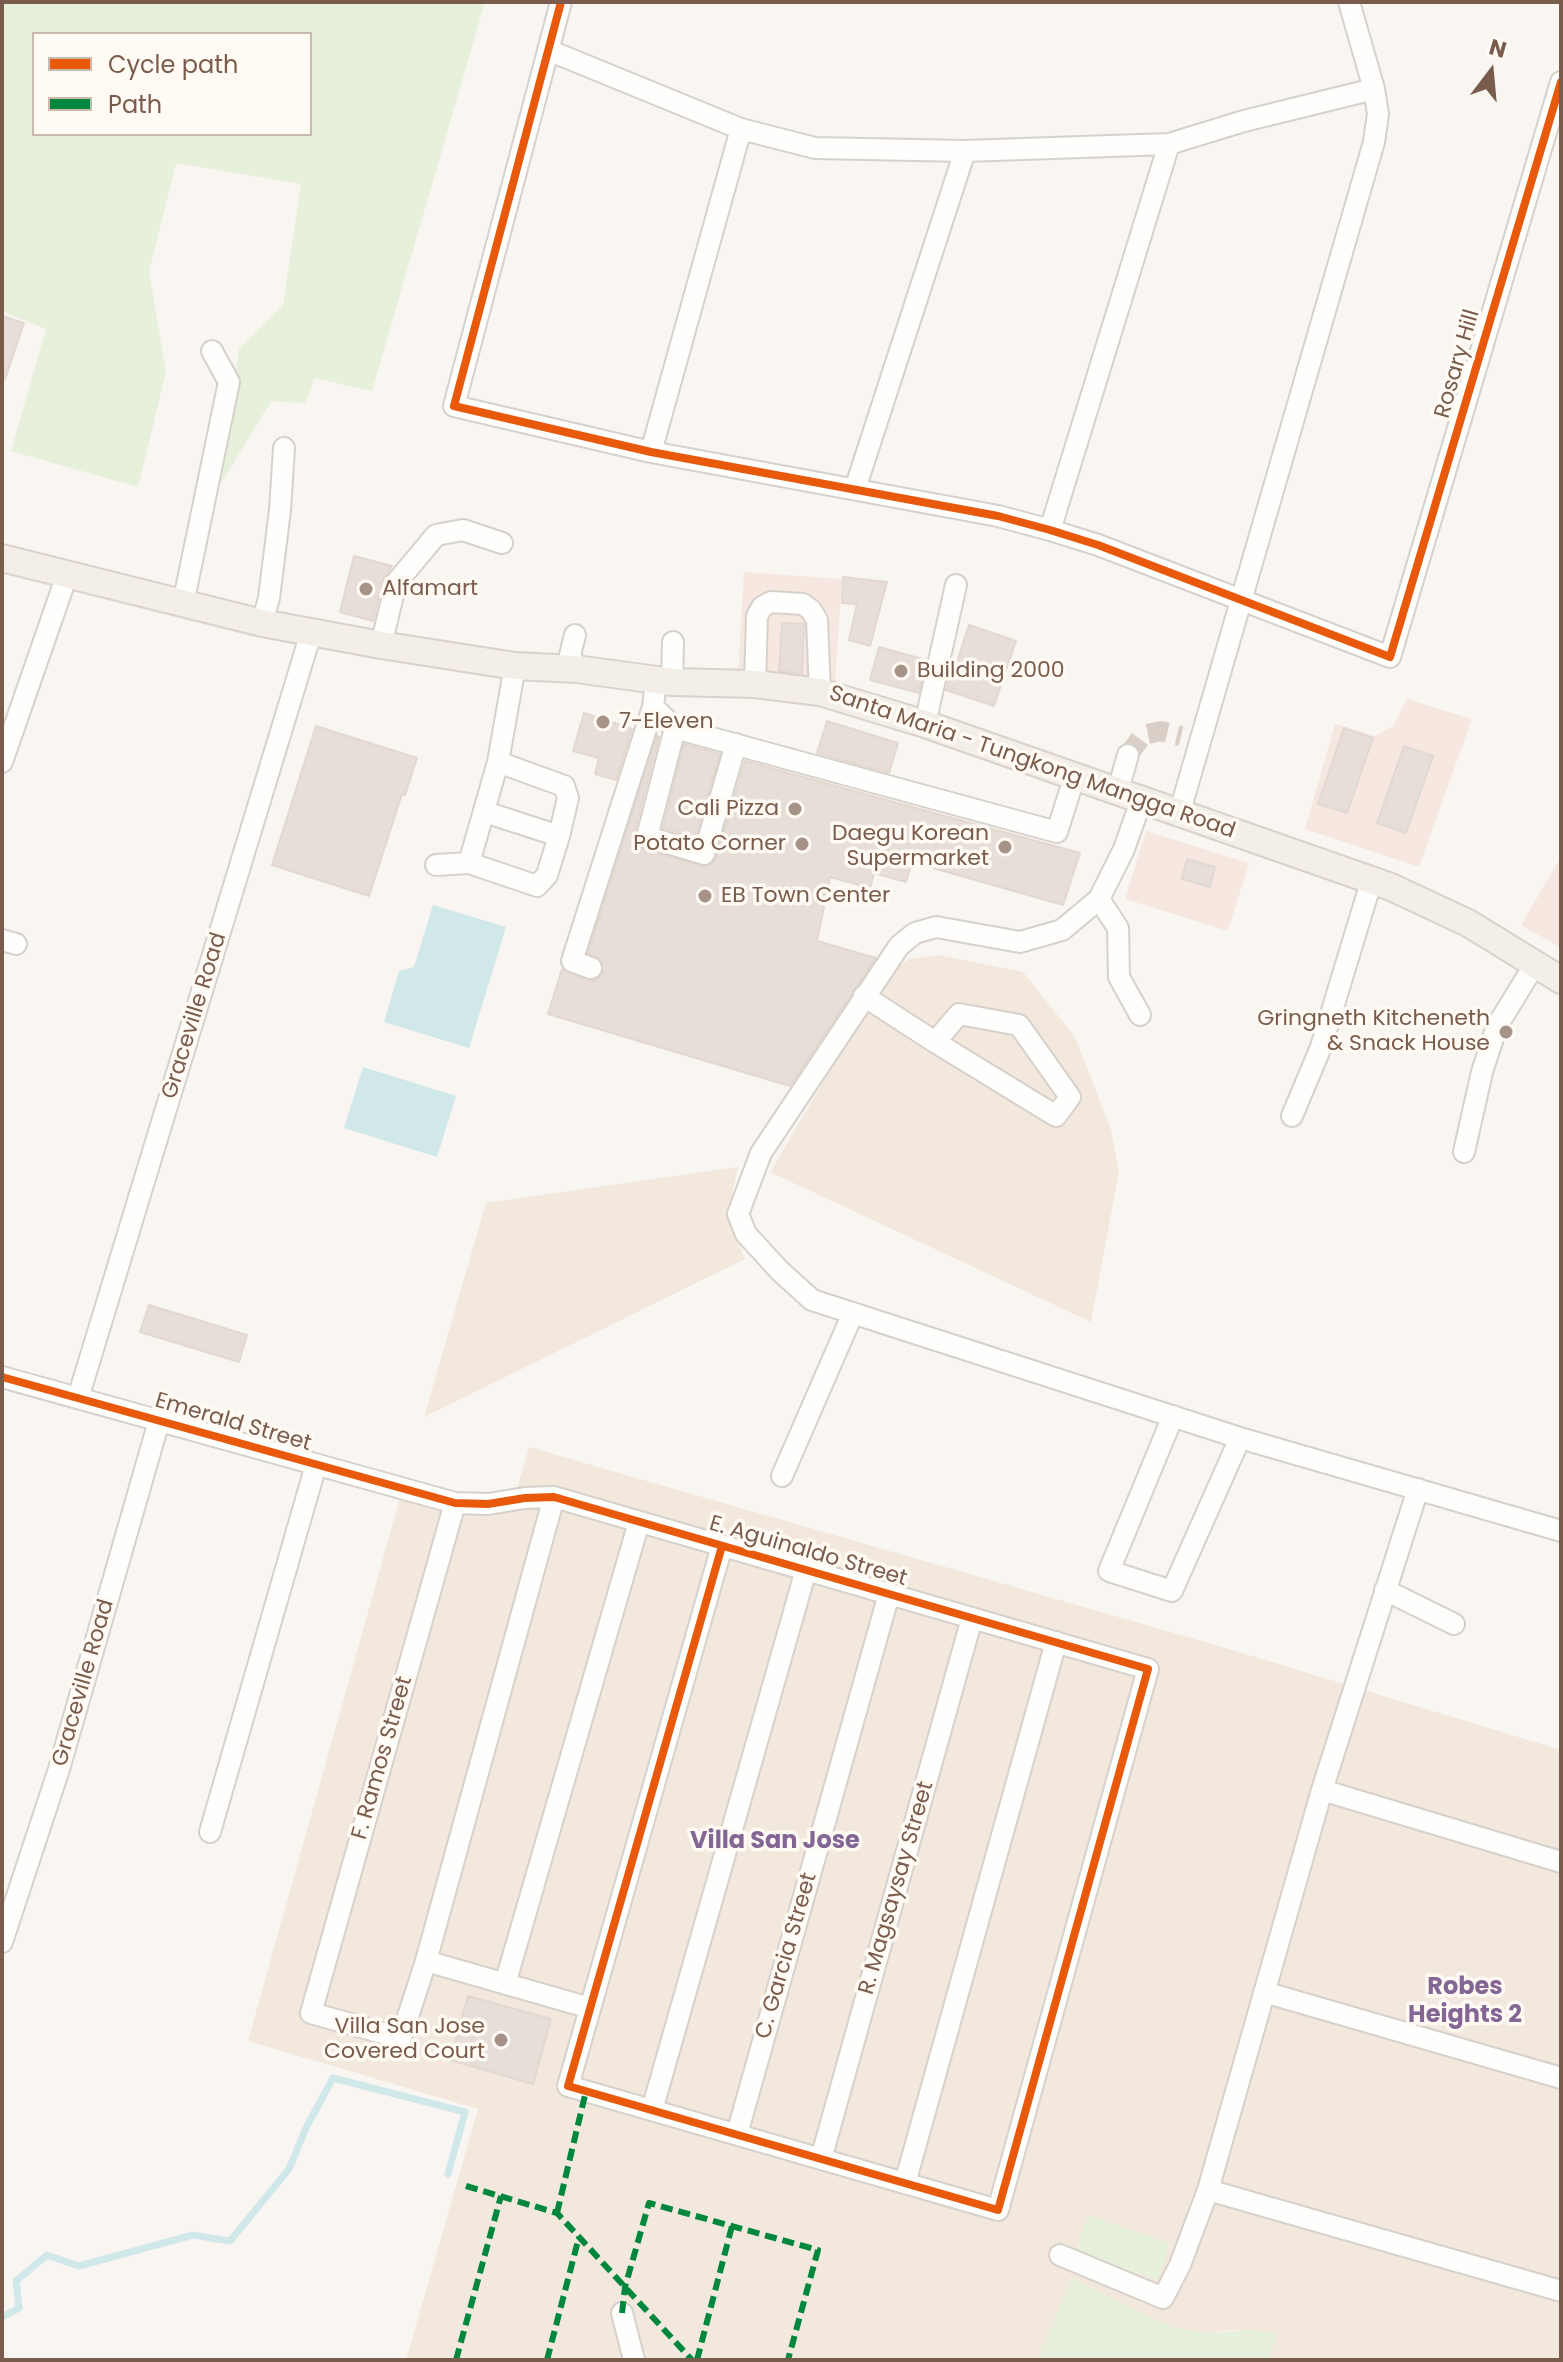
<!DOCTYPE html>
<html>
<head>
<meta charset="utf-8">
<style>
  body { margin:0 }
  #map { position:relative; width:1563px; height:2362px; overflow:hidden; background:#f9f5f0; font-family:Poppins,sans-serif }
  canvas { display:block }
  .frame { position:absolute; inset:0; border:4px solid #7a5c4d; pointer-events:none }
  .legend { position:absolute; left:32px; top:32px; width:280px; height:104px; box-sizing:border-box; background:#fffaf3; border:2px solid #cabbb1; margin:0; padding:10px 14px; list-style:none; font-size:24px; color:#7a5c4d }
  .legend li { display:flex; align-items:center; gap:16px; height:40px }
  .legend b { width:40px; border:2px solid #cabbb1 }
  .north { position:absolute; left:1451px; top:32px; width:80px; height:80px; -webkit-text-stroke:6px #fffaf3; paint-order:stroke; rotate:16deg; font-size:22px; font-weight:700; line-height:32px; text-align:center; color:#7a5c4d }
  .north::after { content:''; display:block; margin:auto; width:28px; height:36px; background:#7a5c4d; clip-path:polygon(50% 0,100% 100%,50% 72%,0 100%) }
</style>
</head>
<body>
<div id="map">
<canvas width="1563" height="2362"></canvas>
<div class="frame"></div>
<ul class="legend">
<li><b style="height:10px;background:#e8590c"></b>Cycle path</li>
<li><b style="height:10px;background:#00873e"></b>Path</li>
</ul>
<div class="north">N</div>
</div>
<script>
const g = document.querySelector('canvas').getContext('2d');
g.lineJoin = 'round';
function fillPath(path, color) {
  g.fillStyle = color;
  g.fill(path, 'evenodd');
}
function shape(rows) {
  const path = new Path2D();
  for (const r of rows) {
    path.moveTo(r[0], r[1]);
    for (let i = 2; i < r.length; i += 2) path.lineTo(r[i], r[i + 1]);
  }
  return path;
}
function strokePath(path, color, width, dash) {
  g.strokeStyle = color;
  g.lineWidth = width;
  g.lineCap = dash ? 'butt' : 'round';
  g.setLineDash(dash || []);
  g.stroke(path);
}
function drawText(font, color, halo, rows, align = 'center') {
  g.font = font + ' Poppins,sans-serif';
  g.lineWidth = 7;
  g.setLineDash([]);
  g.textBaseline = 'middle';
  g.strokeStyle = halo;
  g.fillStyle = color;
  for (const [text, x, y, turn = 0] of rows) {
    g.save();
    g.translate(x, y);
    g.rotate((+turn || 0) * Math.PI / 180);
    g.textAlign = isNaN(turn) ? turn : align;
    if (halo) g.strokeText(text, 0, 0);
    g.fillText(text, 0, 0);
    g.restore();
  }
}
const residential = shape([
  [938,955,1023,972,1075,1037,1111,1130,1119,1171,1091,1322,770,1172,884,979,909,959],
  [738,1167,727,1217,745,1259,424,1417,486,1203],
  [529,1447,1219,1646,1561,1750,1561,2360,1269,2360,1276,2335,1233,2330,1205,2333,1180,2329,1158,2321,1072,2278,1038,2360,406,2360,478,2109,248,2041,400,1498,440,1508,511,1510]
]);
const commercial = shape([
  [744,572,842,579,835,683,738,677],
  [1407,699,1472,719,1419,867,1305,829,1335,724,1375,736,1394,725],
  [1146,831,1249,863,1228,931,1125,899],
  [1561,857,1561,948,1521,925]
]);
const green = shape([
  [2,2,485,2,372,391,314,378,306,403,271,401,220,485,239,349,283,305,301,184,176,163,149,271,166,372,138,487,11,451,46,329,2,311],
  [34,34,310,34,310,134,34,134],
  [1088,2215,1170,2243,1158,2280,1075,2252],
  [1072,2278,1158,2321,1180,2329,1205,2333,1255,2330,1277,2334,1269,2360,1038,2360]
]);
const water = shape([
  [433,905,506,927,469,1048,384,1022,399,971,414,967],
  [363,1067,456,1096,437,1157,344,1128]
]);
const stream = shape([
  [2,2317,19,2308,16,2281,47,2255,79,2266,193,2235,230,2241,289,2169,306,2128,333,2078,465,2112,448,2174]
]);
const building = shape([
  [2,316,24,323,5,379,2,378,2,316],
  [354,556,392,566,383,580,373,621,340,612,354,556],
  [843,577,887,582,870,646,849,640,857,604,842,603,843,577],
  [782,623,804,624,802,674,779,671,782,623],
  [969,625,1016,641,994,706,946,690,951,667,955,668,969,625],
  [879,647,926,660,919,693,870,680,879,647],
  [584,713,632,729,616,780,595,774,599,758,573,751,584,713],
  [827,721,898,743,889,773,817,753,827,721],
  [316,726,417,758,405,795,402,794,369,896,272,865,316,726],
  [1344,728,1373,738,1347,813,1318,804,1344,728],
  [657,736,659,737,634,834,635,841,643,849,700,866,712,864,716,858,745,761,1080,853,1063,905,912,862,906,882,874,873,870,888,830,877,817,941,876,958,790,1086,548,1014,562,969,587,980,594,981,603,973,601,960,588,953,657,736],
  [684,744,720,754,695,838,663,828,684,744],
  [1404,746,1433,756,1406,833,1377,823,1404,746],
  [1187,859,1215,867,1210,887,1182,879,1187,859],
  [149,1305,247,1335,239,1362,140,1332,149,1305],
  [468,1996,551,2019,533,2084,450,2060,468,1996]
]);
const minorTunnel = shape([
  [1128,755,1143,735,1161,731,1181,736]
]);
const minor = shape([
  [561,2,454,406,651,452,998,516,1050,530,1098,545,1390,657,1561,82],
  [548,50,741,129,815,148,965,151,1169,144,1244,121,1374,89],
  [651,452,741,129],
  [855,489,965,151],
  [1050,530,1169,144],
  [183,604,229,382,212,351],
  [262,623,269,598,280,510,284,448],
  [575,635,570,655,576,669],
  [381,645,396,583,436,535,463,530,502,543],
  [656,680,653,707,675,728,1057,832,1075,775],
  [672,682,673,642],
  [755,684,757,616,762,607,771,602,803,604,811,610,817,620,820,692],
  [925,724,956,585],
  [675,728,647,837,704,854,736,744],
  [2,762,67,575],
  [1118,790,1128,755],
  [1142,798,1124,849,1099,899,1062,930,1020,942,936,927,915,933,899,946,761,1153,738,1214,746,1234,780,1271,812,1300,1240,1438,1561,1531],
  [1180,811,1374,142,1378,114,1374,89,1349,2],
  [485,812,559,836],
  [469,863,537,886,547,875,559,836,568,798,564,786,498,762],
  [436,865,469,863,498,762,515,666],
  [1099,899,1118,928,1119,977,1140,1015],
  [2,940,16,944],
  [591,968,572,961,653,707],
  [864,996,935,1042,1056,1116,1070,1097,1019,1025,959,1014,935,1042],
  [1292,1116,1321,1047,1372,879],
  [1464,1152,1482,1072,1497,1026,1535,964],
  [2,1377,455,1503,488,1504,525,1498,554,1497,1148,1669,998,2210,568,2086,722,1546],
  [78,1398,311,633],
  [1173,1416,1109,1571,1172,1591,1240,1438],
  [782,1476,853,1313],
  [455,1503,311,2013,401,2038,426,1961,554,1497],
  [1385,1590,1454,1624],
  [1322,1790,1561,1862],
  [210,1832,316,1465],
  [2,1942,59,1769,159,1421],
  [426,1961,590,2008],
  [505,1984,639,1522],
  [1264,1992,1561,2078],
  [652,2110,806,1570],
  [737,2134,889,1594],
  [821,2159,972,1618],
  [905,2183,1056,1642],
  [1208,2190,1561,2291],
  [1060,2255,1163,2298,1180,2265,1208,2190,1322,1790,1418,1489],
  [622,2313,634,2360]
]);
const major = shape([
  [2,558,262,623,381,645,515,666,576,669,672,682,755,684,820,692,925,724,1391,887,1468,923,1561,980]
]);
const quiet = shape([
  [466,2186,557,2213,692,2360],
  [557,2213,586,2091],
  [622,2313,625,2287,649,2203,818,2250,788,2360],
  [456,2360,501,2196],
  [547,2360,579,2237],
  [697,2360,732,2226]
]);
const cycleway = shape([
  [561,2,454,406,651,452,998,516,1050,530,1098,545,1390,657,1561,82],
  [2,1377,455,1503,488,1504,525,1498,554,1497,1148,1669,998,2210,568,2086,722,1546]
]);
const markers = [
  [366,589,8,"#a69286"],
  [901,671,8,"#a69286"],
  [603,722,8,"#a69286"],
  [795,809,8,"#a69286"],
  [802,844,8,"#a69286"],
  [1005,847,8,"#a69286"],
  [705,896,8,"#a69286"],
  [1506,1032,8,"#a69286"],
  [501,2040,8,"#a69286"]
];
const streetNames = [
  ["Rosary Hill",1458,364,-74],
  ["Santa Maria - Tungkong Mangga Road",1032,763,19],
  ["Graceville Road",195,1016,-73],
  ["Emerald Street",233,1423,16],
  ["E. Aguinaldo Street",808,1552,16],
  ["Graceville Road",84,1683,-74],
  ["F. Ramos Street",383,1758,-74],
  ["R. Magsaysay Street",897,1888,-74],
  ["C. Garcia Street",787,1956,-74]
];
const poiNames = [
  ["Alfamart",382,589,"left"],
  ["Building 2000",917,671,"left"],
  ["7-Eleven",619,722,"left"],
  ["Cali Pizza",779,809],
  ["Daegu Korean",989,834],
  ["Supermarket",989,859],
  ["Potato Corner",786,844],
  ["EB Town Center",721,896,"left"],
  ["Gringneth Kitcheneth",1490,1019],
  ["& Snack House",1490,1044],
  ["Villa San Jose",485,2027],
  ["Covered Court",485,2052]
];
const neighbourhoodNames = [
  ["Villa San Jose",775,1842],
  ["Robes",1465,1988],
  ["Heights 2",1465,2016]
];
fillPath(residential, '#f2e8de');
fillPath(commercial, '#f6e8e1');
fillPath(green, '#e7f0db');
fillPath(water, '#d0e8ea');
strokePath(stream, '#d0e8ea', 7);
fillPath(building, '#e6ded7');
strokePath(building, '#e2d8d2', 2);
strokePath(minorTunnel, '#d9cfc7', 20, [20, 10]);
strokePath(minor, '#d7d1cb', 24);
strokePath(major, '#dad1cc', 30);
strokePath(minor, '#fefefd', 20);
strokePath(major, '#f3eee8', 26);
strokePath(quiet, '#00873e', 6, [12, 6]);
strokePath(cycleway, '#e8590c', 8);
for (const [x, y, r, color] of markers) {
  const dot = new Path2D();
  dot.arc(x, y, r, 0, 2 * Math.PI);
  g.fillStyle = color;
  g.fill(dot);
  strokePath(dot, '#fffaf3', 3);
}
drawText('22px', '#7a5c4d', '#fffaf3', streetNames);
drawText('22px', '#7a5c4d', '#fffaf3', poiNames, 'right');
drawText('bold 24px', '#846695', '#fffaf3', neighbourhoodNames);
</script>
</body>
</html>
